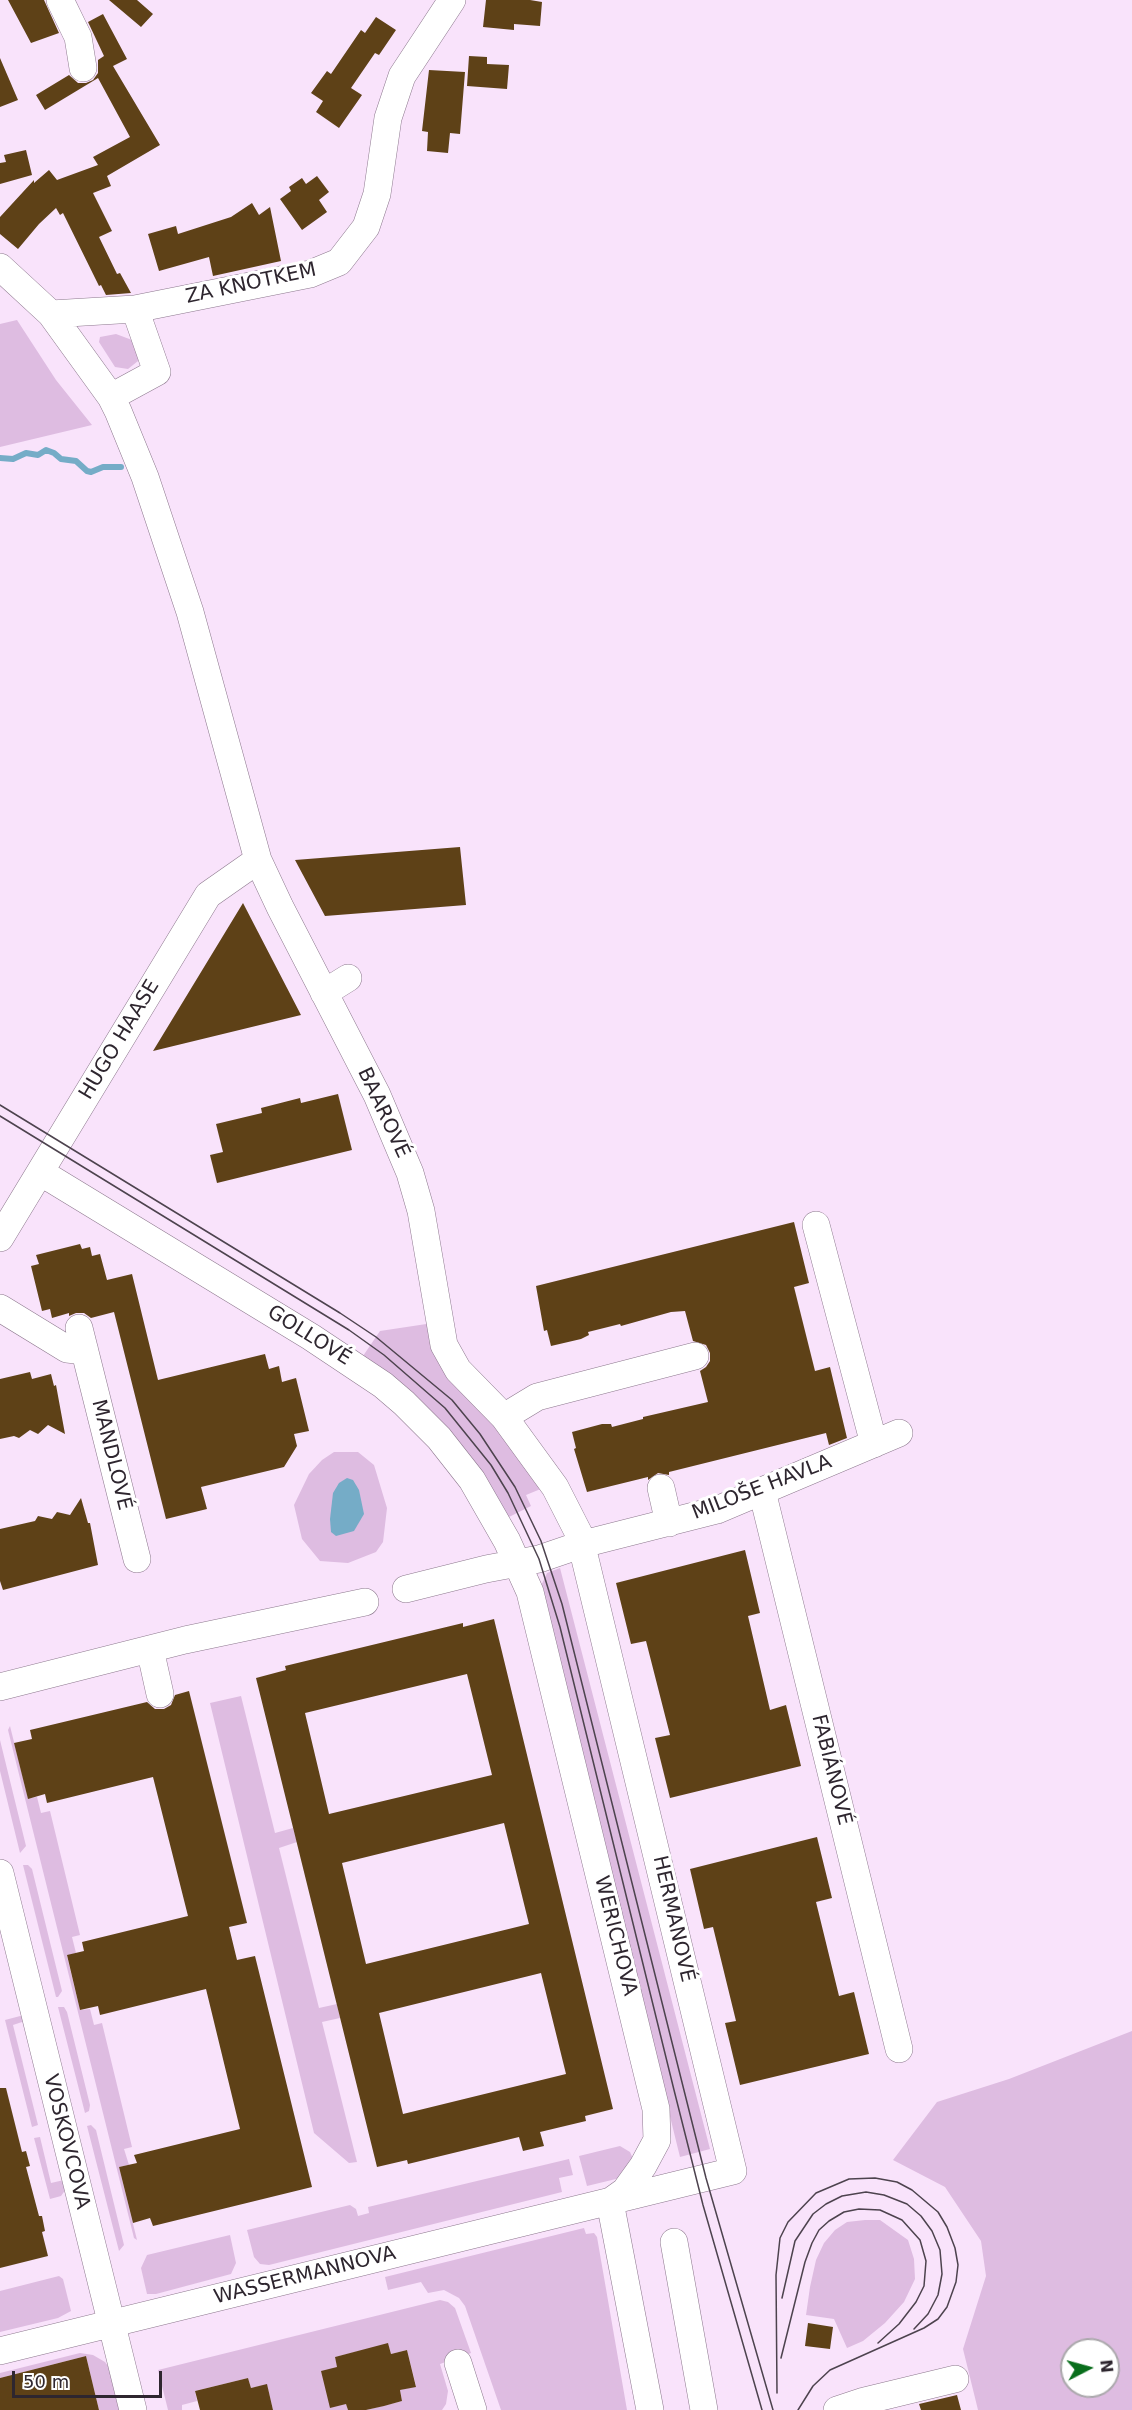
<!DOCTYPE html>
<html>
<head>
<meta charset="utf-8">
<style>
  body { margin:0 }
  #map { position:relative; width:1132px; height:2410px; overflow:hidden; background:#f9e3fb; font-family:"DejaVu Sans",sans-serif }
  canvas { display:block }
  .north { position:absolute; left:1060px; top:2338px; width:60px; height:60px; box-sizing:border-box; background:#fff; border:2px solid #aba8ac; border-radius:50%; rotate:84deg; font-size:16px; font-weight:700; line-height:24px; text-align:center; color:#2e262f }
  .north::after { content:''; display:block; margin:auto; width:21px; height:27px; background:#096e1c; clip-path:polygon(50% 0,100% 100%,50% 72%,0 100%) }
  .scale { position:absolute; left:12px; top:2371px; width:150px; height:27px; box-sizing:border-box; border:3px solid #2e262f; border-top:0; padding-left:8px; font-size:18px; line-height:21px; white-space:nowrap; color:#2e262f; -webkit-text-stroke:4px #fff; paint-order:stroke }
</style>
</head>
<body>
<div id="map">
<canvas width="1132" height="2410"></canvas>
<div class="north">N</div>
<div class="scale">50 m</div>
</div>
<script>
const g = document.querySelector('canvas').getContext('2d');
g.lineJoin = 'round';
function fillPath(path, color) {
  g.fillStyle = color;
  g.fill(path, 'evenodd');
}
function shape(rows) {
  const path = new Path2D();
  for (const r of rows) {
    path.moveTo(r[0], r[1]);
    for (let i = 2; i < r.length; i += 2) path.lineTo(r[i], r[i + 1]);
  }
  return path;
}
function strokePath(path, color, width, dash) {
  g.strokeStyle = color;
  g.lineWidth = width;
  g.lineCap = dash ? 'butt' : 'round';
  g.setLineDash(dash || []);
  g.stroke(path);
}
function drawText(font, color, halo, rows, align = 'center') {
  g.font = font + ' "DejaVu Sans",sans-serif';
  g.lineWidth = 6;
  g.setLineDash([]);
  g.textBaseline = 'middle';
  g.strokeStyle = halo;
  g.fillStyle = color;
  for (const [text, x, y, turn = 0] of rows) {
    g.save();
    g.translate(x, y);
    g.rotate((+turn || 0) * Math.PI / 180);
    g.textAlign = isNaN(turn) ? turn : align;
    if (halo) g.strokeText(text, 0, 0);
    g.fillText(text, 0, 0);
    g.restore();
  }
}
const green = shape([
  [17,320,56,380,92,425,0,447,0,324],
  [116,334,132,340,140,353,138,361,128,369,115,367,99,342,100,337],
  [433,1323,491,1417,543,1488,526,1495,531,1506,507,1518,363,1356,380,1331],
  [334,1452,358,1452,374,1465,387,1508,383,1542,376,1552,348,1563,320,1561,302,1539,294,1505,309,1474,322,1460],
  [560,1568,710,2149,680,2157,540,1588,547,1573],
  [241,1696,275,1833,293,1828,297,1842,279,1848,319,2008,337,2004,340,2018,322,2022,357,2162,349,2163,314,2133,210,1703],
  [10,1726,28,1798,37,1797,41,1813,50,1811,80,1935,72,1937,76,1953,67,1956,80,2010,90,2009,94,2025,102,2023,132,2147,124,2149,129,2165,119,2167,137,2240,134,2238,8,1730],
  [0,1740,26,1846,20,1853,0,1771],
  [23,1865,28,1865,32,1869,62,1991,58,1997,56,1997],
  [58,2007,64,2007,67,2012,90,2105,89,2111,85,2113],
  [24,2015,25,2021,13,2025,38,2125,32,2127,5,2020],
  [1132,2031,1132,2410,978,2410,963,2349,986,2276,981,2241,945,2187,893,2160,937,2102,1009,2079],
  [1072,2350,1108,2350,1108,2386,1072,2386],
  [91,2125,96,2130,124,2245,119,2251,87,2126],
  [40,2137,51,2183,64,2180,66,2189,61,2196,50,2199,34,2138],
  [620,2146,630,2152,635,2163,620,2178,587,2186,579,2156],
  [569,2159,573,2175,559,2178,562,2192,269,2265,260,2264,254,2257,247,2230,350,2205,356,2209,358,2216,369,2213,368,2207],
  [865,2220,880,2220,908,2240,914,2259,915,2279,904,2302,885,2323,863,2341,847,2348,834,2319,806,2315,810,2287,816,2260,824,2243,835,2230,847,2222],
  [584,2228,586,2234,594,2233,597,2237,627,2410,501,2410,465,2306,459,2298,444,2290,428,2293,421,2282,388,2290,385,2277],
  [230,2235,236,2263,231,2274,156,2294,147,2294,141,2268,147,2255],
  [59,2276,63,2279,71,2311,58,2318,0,2332,0,2291],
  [440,2300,448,2302,455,2308,471,2353,440,2364,448,2391,446,2404,442,2410,366,2410,402,2401,400,2390,416,2386,407,2350,391,2354,388,2344,335,2357,348,2410,273,2410,267,2385,251,2388,248,2378,195,2391,197,2401,182,2405,182,2410,168,2410,158,2370],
  [80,2353,93,2355,105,2362,111,2370,121,2410,99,2410,86,2356,0,2378,0,2373]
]);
const water = shape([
  [347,1478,353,1480,359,1490,364,1514,354,1531,336,1536,331,1532,330,1519,333,1493,339,1483]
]);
const stream = shape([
  [0,458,13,459,26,453,38,455,46,450,54,453,61,459,76,461,87,471,91,472,103,467,121,467]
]);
const building = shape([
  [8,0,44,0,59,33,31,43],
  [109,0,137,0,153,14,141,27],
  [486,0,530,0,542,2,540,26,514,24,514,30,483,27],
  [103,14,127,59,113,66,160,145,107,176,111,186,93,193,112,231,99,237,117,274,120,273,131,293,106,295,101,285,99,286,63,213,60,215,56,208,39,224,18,249,0,234,0,217,34,180,34,183,49,170,57,180,98,165,93,157,130,137,98,78,45,110,36,95,69,75,78,83,86,83,93,80,98,73,98,60,104,56,88,22],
  [376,17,396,30,379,55,375,53,351,88,362,95,339,128,316,112,323,101,311,93,327,71,331,74,361,30,365,33],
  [469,56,487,57,487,64,509,65,507,89,467,86],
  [0,58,18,100,0,107],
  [429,70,465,72,460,134,450,133,448,153,427,151,428,132,422,131],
  [26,150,32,175,0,184,0,163,6,162,4,155],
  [317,176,329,192,319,200,327,212,302,230,280,199,291,191,289,187,302,178,306,184],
  [252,203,259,215,270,207,281,261,213,276,209,257,159,271,148,234,176,226,178,234,231,217],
  [460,847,466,905,325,916,295,860],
  [243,903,301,1015,153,1051],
  [338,1094,352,1150,217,1183,210,1155,223,1152,216,1124,262,1113,261,1108,300,1098,301,1103],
  [794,1222,809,1283,794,1287,815,1371,830,1367,847,1438,829,1445,826,1433,669,1472,669,1475,658,1473,648,1480,648,1477,587,1492,574,1449,576,1448,572,1432,602,1424,611,1424,612,1427,643,1419,643,1417,708,1402,700,1371,706,1367,710,1361,710,1353,706,1345,693,1341,685,1311,671,1312,621,1326,620,1324,588,1332,589,1335,581,1339,551,1346,547,1330,544,1331,536,1286],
  [80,1244,82,1249,90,1247,92,1256,100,1254,107,1280,132,1274,158,1380,265,1354,269,1369,279,1366,282,1382,296,1378,309,1431,294,1434,297,1446,284,1467,201,1487,207,1509,166,1519,114,1312,91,1318,84,1313,76,1313,69,1316,69,1313,52,1318,50,1309,42,1311,31,1266,39,1264,36,1255],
  [30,1372,32,1379,51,1374,54,1386,56,1385,65,1434,48,1425,38,1434,30,1430,19,1438,14,1436,0,1439,0,1379],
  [81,1498,88,1523,90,1523,98,1565,3,1590,0,1581,0,1529,35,1521,38,1516,52,1519,57,1512,70,1515],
  [745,1550,760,1613,748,1616,770,1710,786,1705,801,1766,670,1798,655,1738,670,1735,646,1641,631,1644,616,1583],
  [494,1619,613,2109,585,2116,586,2121,540,2132,544,2146,523,2151,519,2137,408,2164,407,2160,377,2167,256,1678,286,1670,285,1666,463,1623,463,1627],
  [467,1674,492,1775,329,1814,305,1713],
  [504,1823,529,1924,366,1964,342,1863],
  [541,1973,566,2074,403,2114,379,2013],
  [189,1691,247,1923,229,1927,237,1960,255,1956,312,2187,153,2226,150,2218,133,2223,119,2167,137,2163,134,2155,240,2129,206,1989,100,2015,98,2006,80,2010,67,1955,84,1951,82,1942,188,1916,153,1777,47,1803,45,1794,28,1799,14,1743,32,1739,30,1730,147,1702,155,1709,164,1709,171,1705,175,1695],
  [817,1837,832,1898,816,1902,839,1996,854,1992,869,2054,740,2085,725,2023,736,2021,713,1927,704,1929,690,1869],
  [0,2088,6,2088,22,2152,26,2151,30,2166,26,2167,39,2216,42,2216,45,2231,42,2232,48,2256,0,2268],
  [808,2323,833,2327,830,2349,805,2346],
  [388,2343,391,2354,407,2350,416,2387,400,2390,402,2401,384,2406,366,2410,348,2410,346,2404,330,2408,321,2371,337,2367,335,2357],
  [86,2356,99,2410,0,2410,0,2378],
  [248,2378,251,2388,267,2384,273,2410,200,2410,195,2391],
  [957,2395,961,2410,921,2410,919,2404]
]);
const minor = shape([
  [60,0,78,37,83,68],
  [0,267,51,314,111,397,118,411,145,477,190,612,258,860,280,907,377,1095,410,1173,421,1211,444,1345,458,1370,504,1417,555,1487,579,1534,733,2171,0,2351],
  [51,314,135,309,310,274,339,262,366,227,377,194,388,118,402,76,452,0],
  [111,397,157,372,135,309],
  [324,993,348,978],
  [40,1172,311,1337,383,1385,404,1403,439,1438,472,1480,507,1541,530,1592,656,2109,657,2140,643,2166,625,2191,611,2201],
  [816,1225,874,1444],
  [0,1238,208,895,258,860],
  [0,1308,67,1349,85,1351],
  [79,1328,137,1559],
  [504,1417,537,1397,695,1356],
  [661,1488,669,1523],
  [762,1491,899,2049],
  [406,1589,486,1569,539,1559,583,1544,717,1510,899,1433],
  [150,1649,160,1694],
  [0,1687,185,1640,365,1602],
  [0,1873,133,2410],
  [610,2202,650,2410],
  [674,2242,704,2410],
  [458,2363,473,2410],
  [837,2410,864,2401,955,2379]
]);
const tram = shape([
  [0,1105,340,1313,376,1337,452,1400,480,1434,515,1487,541,1541,562,1604,706,2178,773,2410],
  [0,1116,349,1330,384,1355,445,1408,491,1465,508,1493,539,1559,560,1627,674,2090,703,2205,762,2410],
  [782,2298,795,2241,813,2214,826,2204,842,2196,866,2192,884,2195,907,2204,921,2216,932,2231,940,2250,942,2274,938,2295,928,2314,914,2329],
  [781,2358,805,2262,812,2243,819,2230,829,2221,844,2212,859,2209,880,2210,902,2220,920,2240,926,2261,924,2286,916,2302,899,2324,878,2343],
  [777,2393,776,2275,780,2238,788,2222,816,2193,849,2179,875,2178,897,2182,912,2190,938,2212,947,2227,955,2248,958,2265,956,2282,947,2307,938,2319,924,2328,830,2370,813,2386,798,2410]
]);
const streetNames = [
  ["ZA KNOTKEM",251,284,-12],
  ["HUGO HAASE",120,1040,-59],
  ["BAAROVÉ",383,1113,65],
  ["GOLLOVÉ",309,1336,32],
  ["MANDLOVÉ",111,1455,76],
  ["MILOŠE HAVLA",762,1488,-21],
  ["FABIÁNOVÉ",831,1770,76],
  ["HERMANOVÉ",673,1919,77],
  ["WERICHOVA",615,1936,76],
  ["VOSKOVCOVA",66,2142,76],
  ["WASSERMANNOVA",305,2276,-14]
];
fillPath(green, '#debce1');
fillPath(water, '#75acc7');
strokePath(stream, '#75acc7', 6);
fillPath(building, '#5e4117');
strokePath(minor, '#8d798e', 28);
strokePath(minor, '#fff', 27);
strokePath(tram, '#4d434e', 1.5);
drawText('20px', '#2e262f', '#fff', streetNames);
</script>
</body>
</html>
